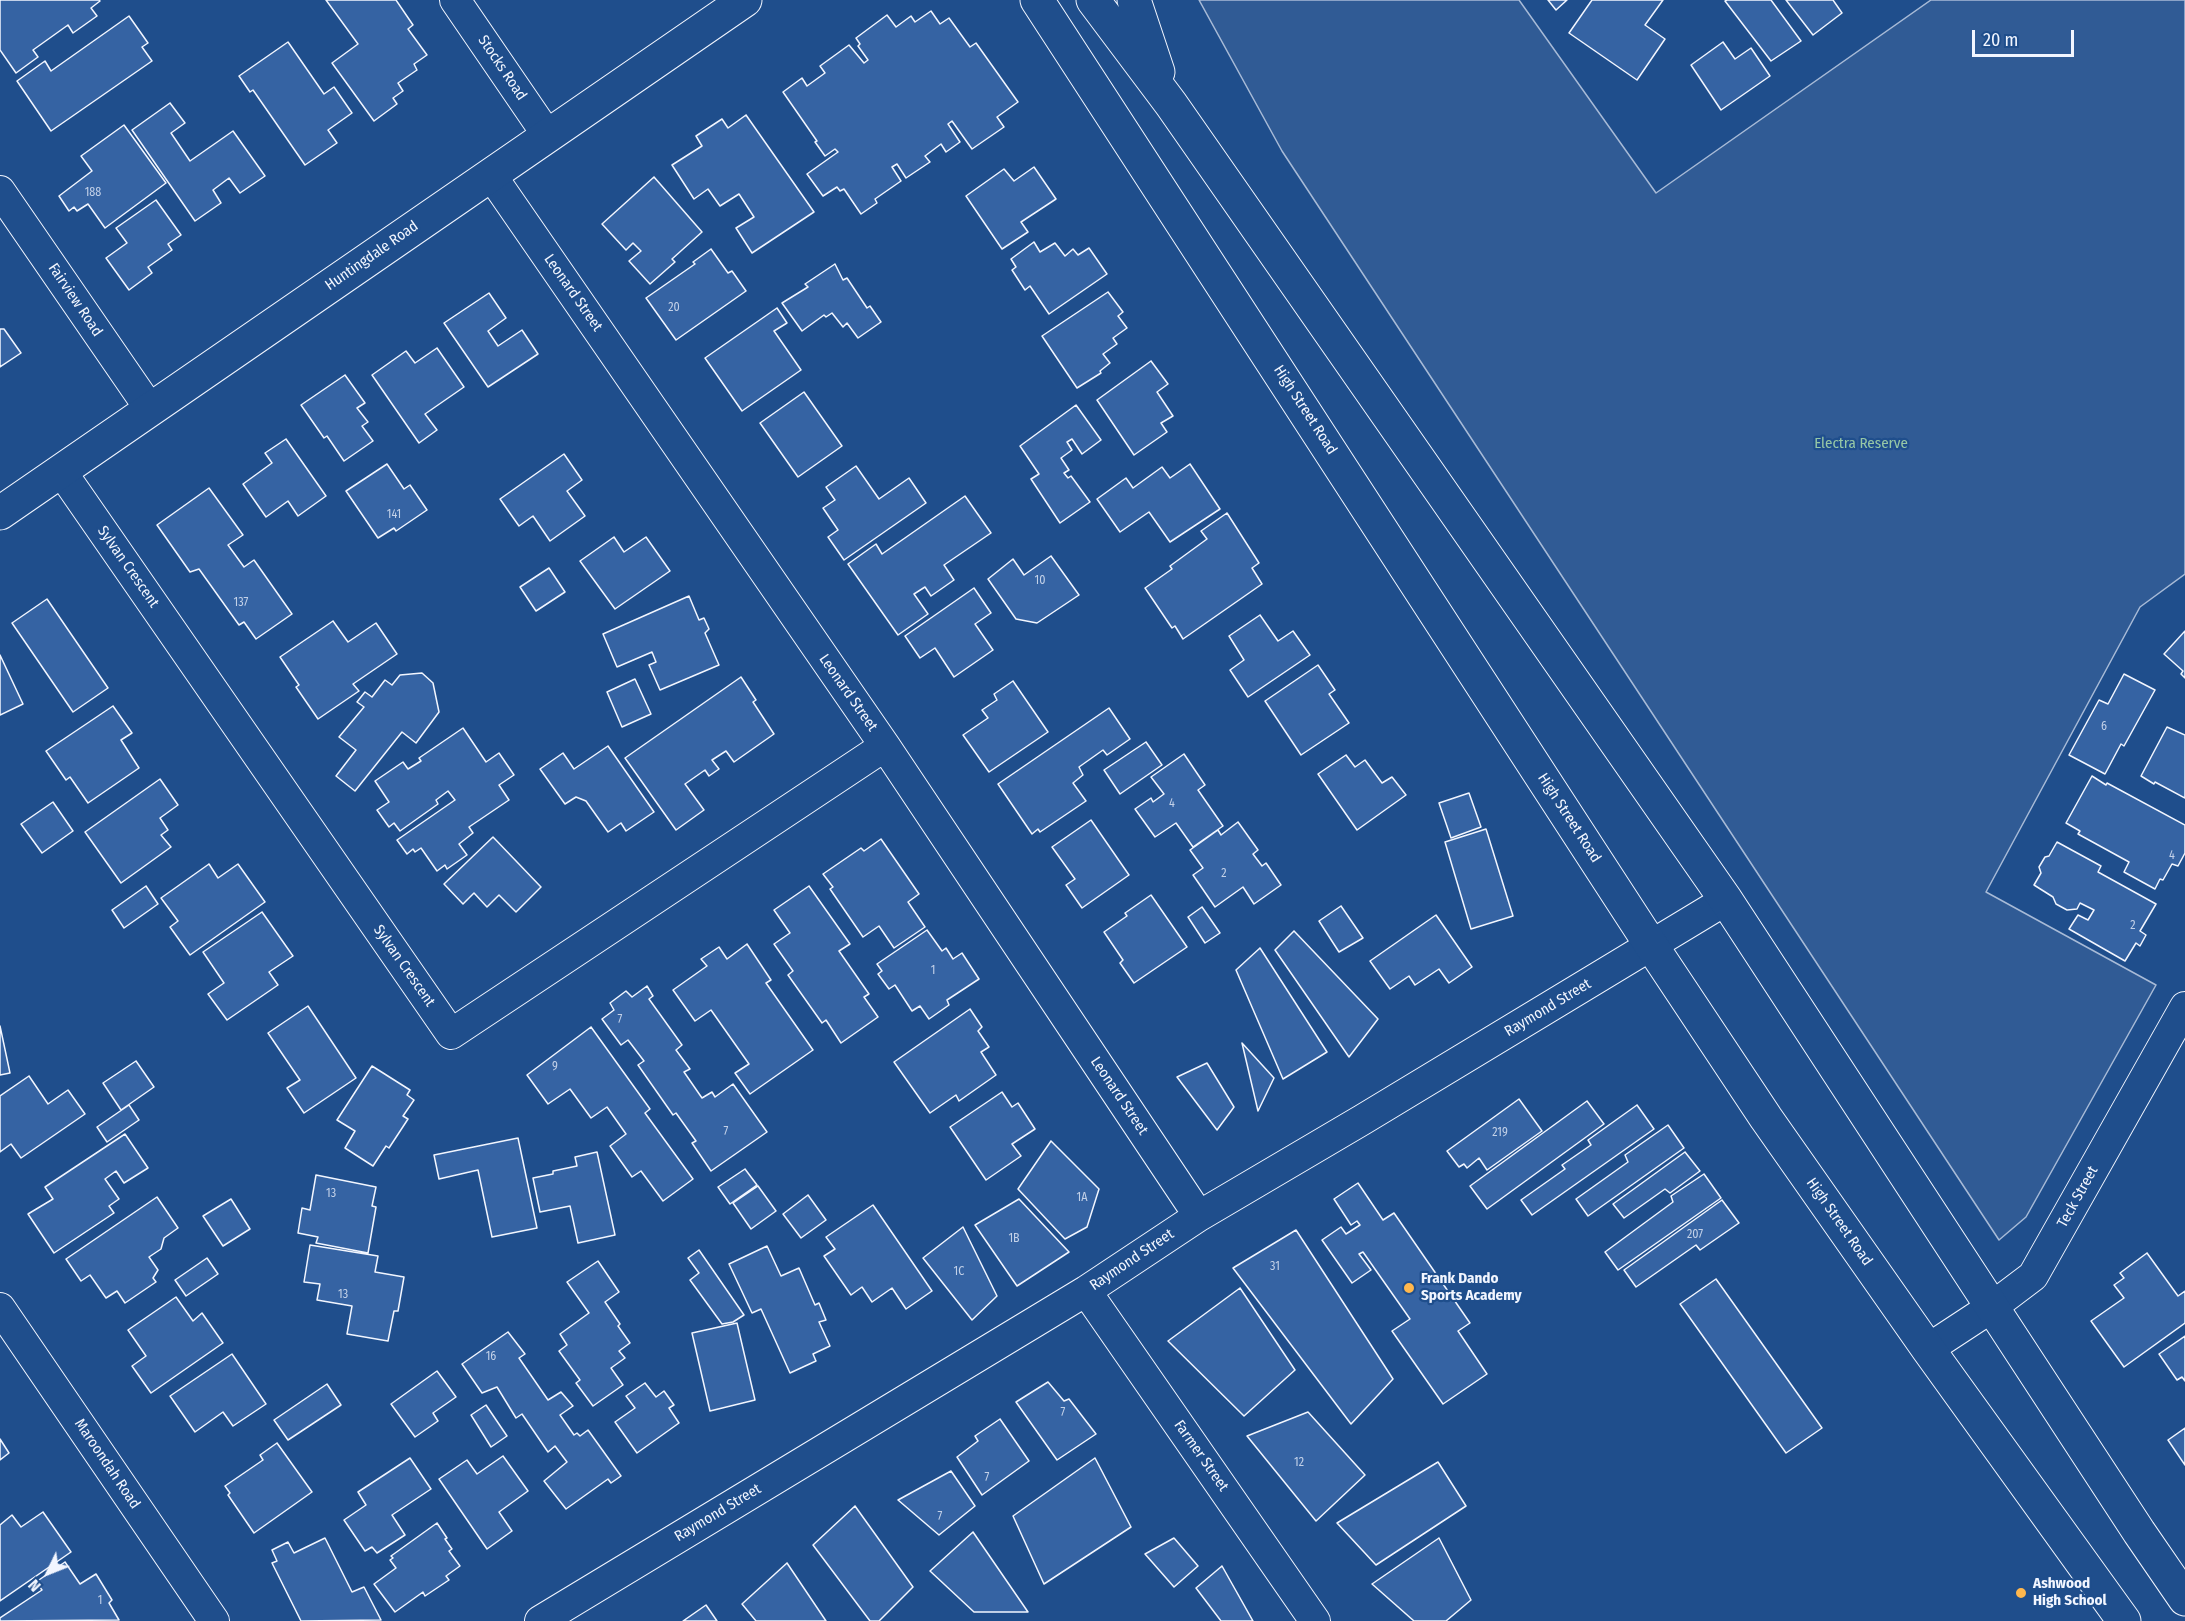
<!DOCTYPE html>
<html>
<head>
<meta charset="utf-8">
<style>
  body { margin:0 }
  #map { position:relative; width:2185px; height:1621px; overflow:hidden; background:#1f4e8c; font-family:"Fira Sans Condensed",sans-serif }
  canvas { display:block }
  .north { position:absolute; left:18px; top:1543px; width:60px; height:60px; -webkit-text-stroke:4px #1f4e8c; paint-order:stroke; rotate:227deg; font-size:16px; font-weight:700; line-height:24px; text-align:center; color:#f2f6ff }
  .north::after { content:''; display:block; margin:auto; width:21px; height:27px; background:#f2f6ff; clip-path:polygon(50% 0,100% 100%,50% 72%,0 100%) }
  .scale { position:absolute; left:1972px; top:30px; width:102px; height:27px; box-sizing:border-box; border:3px solid #f2f6ff; border-top:0; padding-left:8px; font-size:18px; line-height:21px; white-space:nowrap; color:#f2f6ff; -webkit-text-stroke:4px #1f4e8c; paint-order:stroke }
</style>
</head>
<body>
<div id="map">
<canvas width="2185" height="1621"></canvas>
<div class="north">N</div>
<div class="scale">20 m</div>
</div>
<script>
const g = document.querySelector('canvas').getContext('2d');
g.lineJoin = 'round';
function fillPath(path, color) {
  g.fillStyle = color;
  g.fill(path, 'evenodd');
}
function shape(rows) {
  const path = new Path2D();
  for (const r of rows) {
    path.moveTo(r[0], r[1]);
    for (let i = 2; i < r.length; i += 2) path.lineTo(r[i], r[i + 1]);
  }
  return path;
}
function strokePath(path, color, width, dash) {
  g.strokeStyle = color;
  g.lineWidth = width;
  g.lineCap = dash ? 'butt' : 'round';
  g.setLineDash(dash || []);
  g.stroke(path);
}
function drawText(font, color, halo, rows, align = 'center') {
  g.font = font + ' "Fira Sans Condensed",sans-serif';
  g.lineWidth = 4.5;
  g.setLineDash([]);
  g.textBaseline = 'middle';
  g.strokeStyle = halo;
  g.fillStyle = color;
  for (const [text, x, y, turn = 0] of rows) {
    g.save();
    g.translate(x, y);
    g.rotate((+turn || 0) * Math.PI / 180);
    g.textAlign = isNaN(turn) ? turn : align;
    if (halo) g.strokeText(text, 0, 0);
    g.fillText(text, 0, 0);
    g.restore();
  }
}
const built = shape([
  [1199,0,1519,0,1656,193,1931,0,2185,0,2185,574,2140,607,1986,892,2156,985,2026,1217,1999,1240,1282,151,1199,0]
]);
const building = shape([
  [0,0,99,0,100,1,91,8,97,16,73,33,68,25,33,50,38,57,16,73,0,50,0,0],
  [326,0,396,0,413,25,408,29,427,55,414,64,417,70,398,83,403,91,393,98,397,104,374,121,332,63,358,44,326,0],
  [1548,0,1567,0,1556,10,1548,0],
  [1592,0,1663,0,1645,25,1665,39,1637,80,1569,33,1592,0],
  [1727,0,1771,0,1801,41,1771,61,1725,1,1727,0],
  [1786,0,1833,0,1842,13,1813,35,1786,0],
  [931,11,940,24,949,18,970,47,976,43,1018,102,997,117,1004,127,972,149,952,121,948,124,960,142,946,152,941,144,925,156,930,162,906,178,897,164,892,167,901,181,875,199,877,203,861,214,844,189,840,191,837,187,823,196,807,174,838,152,835,149,825,156,815,142,817,141,783,92,802,78,807,86,825,73,820,66,849,45,864,63,868,60,858,46,860,44,856,38,887,15,896,27,911,16,915,22,931,11],
  [129,16,148,43,142,47,152,61,51,131,17,81,45,61,51,71,129,16],
  [288,42,324,94,334,87,352,113,328,130,337,143,305,165,253,90,250,92,239,76,288,42],
  [1723,42,1735,59,1751,48,1770,76,1721,110,1691,65,1723,42],
  [170,103,185,123,171,133,190,161,233,131,265,176,240,193,229,178,213,190,221,203,195,221,132,130,170,103],
  [746,115,814,212,752,253,736,228,754,217,739,194,720,206,708,189,694,199,672,165,702,146,696,136,722,119,728,128,746,115],
  [124,125,166,183,105,228,88,204,77,211,74,207,69,211,59,196,92,171,81,156,124,125],
  [1034,167,1056,199,1021,222,1028,232,1002,249,966,196,1004,169,1014,181,1034,167],
  [654,177,702,232,672,259,675,262,650,284,629,261,641,251,633,243,626,250,602,224,654,177],
  [156,200,181,235,168,244,172,250,148,267,152,273,129,290,106,258,127,243,116,228,156,200],
  [1034,242,1040,252,1055,243,1065,256,1073,249,1078,255,1089,248,1107,274,1049,314,1030,286,1025,290,1012,270,1016,267,1011,259,1034,242],
  [711,249,728,273,732,271,746,291,676,340,646,298,695,264,693,262,711,249],
  [835,264,843,280,847,278,867,308,870,306,881,322,858,338,847,323,843,327,832,313,826,317,824,315,802,331,782,303,808,287,805,284,835,264],
  [1108,292,1123,312,1118,316,1127,328,1113,338,1117,344,1103,354,1110,363,1100,371,1101,373,1077,388,1042,336,1108,292],
  [489,293,506,318,488,331,498,346,522,330,538,354,488,387,444,323,489,293],
  [777,308,787,323,774,331,801,370,742,411,705,358,777,308],
  [0,329,4,329,21,353,0,367,0,329],
  [437,348,464,387,425,414,437,430,419,443,372,375,406,351,415,363,437,348],
  [1151,361,1168,384,1157,392,1173,416,1161,423,1167,432,1134,455,1097,400,1151,361],
  [345,375,365,403,357,408,368,422,362,426,373,441,344,461,327,436,324,438,301,405,345,375],
  [804,392,842,446,798,477,760,423,804,392],
  [1076,405,1101,440,1082,454,1072,439,1067,442,1072,450,1061,458,1069,470,1064,473,1068,478,1071,476,1090,502,1060,523,1031,479,1039,474,1020,446,1076,405],
  [286,439,326,496,298,516,288,501,266,517,243,484,272,463,265,453,286,439],
  [564,454,582,480,567,491,585,516,550,541,533,516,519,526,500,499,564,454],
  [387,464,404,489,410,485,427,510,396,531,394,528,378,538,346,491,387,464],
  [1190,464,1220,509,1170,542,1149,512,1120,532,1097,499,1126,478,1133,488,1162,467,1170,478,1190,464],
  [856,466,879,499,909,478,926,503,844,560,828,537,838,530,823,508,835,500,826,487,856,466],
  [209,488,243,535,228,545,244,567,254,560,292,614,256,639,244,622,239,625,199,569,190,572,157,525,209,488],
  [965,496,991,533,944,565,954,580,931,596,925,587,914,594,928,614,898,635,848,564,876,544,882,554,965,496],
  [1227,513,1259,563,1252,568,1262,584,1183,639,1175,626,1172,628,1145,588,1172,569,1170,566,1207,539,1201,531,1227,513],
  [614,537,624,552,646,537,670,571,615,609,580,561,614,537],
  [1051,556,1079,595,1037,623,1016,619,988,579,1013,559,1024,575,1051,556],
  [549,568,565,592,536,611,520,587,549,568],
  [974,588,991,613,975,624,993,650,954,677,935,648,920,658,905,636,974,588],
  [689,596,699,620,704,618,709,629,705,633,719,665,660,690,649,665,656,662,652,652,617,667,603,634,689,596],
  [47,599,108,688,73,712,12,623,47,599],
  [1260,615,1278,641,1293,631,1310,655,1248,697,1230,670,1244,660,1229,636,1260,615],
  [333,621,348,642,376,623,397,654,353,684,359,691,318,719,296,687,299,685,280,657,333,621],
  [2185,631,2185,678,2181,674,2183,671,2164,654,2185,631],
  [0,655,23,704,0,715,0,655],
  [1318,665,1335,690,1329,694,1349,723,1301,755,1265,701,1318,665],
  [422,673,433,683,439,712,416,743,402,732,355,791,336,776,356,750,339,737,364,707,357,702,365,692,372,697,385,680,392,685,400,675,422,673],
  [2124,674,2155,690,2124,746,2121,744,2105,774,2069,755,2099,700,2108,704,2124,674],
  [741,677,756,700,753,702,774,734,734,762,726,751,712,760,719,769,709,776,705,770,685,784,704,810,676,830,625,758,741,677],
  [635,679,651,714,622,727,607,692,635,679],
  [1013,681,1048,732,989,772,963,735,988,718,982,710,997,700,994,694,1013,681],
  [113,706,132,733,121,740,139,768,88,803,70,777,66,780,46,751,113,706],
  [1109,708,1130,739,1107,755,1103,750,1079,767,1083,775,1073,783,1086,801,1040,832,1038,829,1032,834,998,784,1109,708],
  [2167,727,2185,735,2185,798,2155,782,2154,784,2141,776,2167,727],
  [463,728,486,762,499,753,514,775,499,785,509,800,469,827,473,833,459,844,467,855,447,869,445,865,437,871,421,848,415,852,413,849,407,854,397,840,455,800,448,791,436,800,438,804,400,831,394,823,389,827,377,810,389,802,375,781,403,762,408,769,421,761,419,758,463,728],
  [1146,742,1162,765,1120,794,1104,770,1146,742],
  [608,746,654,812,626,831,621,823,608,832,586,801,576,797,565,804,540,769,563,753,574,769,608,746],
  [1184,754,1205,785,1198,790,1223,826,1193,847,1176,823,1155,837,1135,809,1151,798,1153,802,1164,794,1151,777,1184,754],
  [1346,755,1355,767,1365,760,1382,783,1392,777,1406,795,1357,830,1318,774,1346,755],
  [2092,776,2106,785,2107,783,2185,825,2185,853,2178,866,2172,864,2163,880,2160,879,2155,889,2124,872,2129,862,2078,834,2080,831,2066,823,2092,776],
  [160,779,178,805,160,818,168,830,161,835,171,847,121,883,85,832,160,779],
  [1469,793,1481,827,1451,838,1439,803,1469,793],
  [53,802,73,831,42,853,21,824,53,802],
  [1091,820,1129,875,1082,908,1066,885,1075,879,1052,847,1091,820],
  [1238,822,1258,850,1253,854,1262,866,1266,863,1281,885,1254,904,1243,887,1215,907,1193,875,1203,868,1190,850,1218,830,1221,835,1238,822],
  [1486,829,1513,916,1471,929,1445,842,1486,829],
  [493,837,541,887,516,912,499,895,487,907,474,893,463,904,444,884,493,837],
  [881,839,919,894,908,902,925,927,894,948,879,926,863,937,830,889,833,887,823,874,861,848,864,851,881,839],
  [2057,842,2101,866,2098,872,2156,904,2140,931,2146,935,2140,946,2136,943,2125,961,2069,929,2078,915,2088,920,2094,910,2080,903,2077,909,2067,910,2056,904,2053,897,2034,885,2041,873,2039,867,2045,857,2049,856,2057,842],
  [209,864,218,878,238,864,265,902,190,955,170,927,178,921,161,898,209,864],
  [146,886,158,904,124,928,112,910,146,886],
  [809,886,850,944,839,951,869,994,864,997,878,1017,841,1043,826,1020,822,1023,788,975,793,971,774,944,790,933,774,910,809,886],
  [1151,895,1187,947,1134,983,1120,963,1123,960,1104,932,1127,916,1125,913,1151,895],
  [1341,906,1363,938,1339,952,1319,921,1341,906],
  [1202,907,1220,933,1205,943,1188,917,1202,907],
  [262,912,293,956,269,972,278,985,227,1020,208,994,224,983,203,952,262,912],
  [1436,915,1472,967,1449,983,1439,969,1415,985,1409,976,1390,989,1370,961,1436,915],
  [927,930,942,951,946,948,953,959,962,953,979,979,947,1000,949,1005,929,1019,920,1006,912,1011,895,985,889,989,878,974,882,971,877,964,927,930],
  [1294,931,1378,1019,1349,1057,1275,950,1294,931],
  [747,944,771,980,766,983,813,1050,750,1094,735,1073,749,1064,711,1010,695,1021,673,990,707,966,701,959,719,947,727,959,747,944],
  [1260,948,1327,1052,1283,1079,1236,970,1260,948],
  [647,986,653,996,649,999,682,1045,676,1050,690,1069,684,1072,702,1098,712,1092,715,1097,733,1084,767,1132,711,1171,692,1143,696,1141,676,1113,673,1115,638,1065,644,1061,628,1040,621,1045,602,1019,614,1010,610,1003,626,991,632,997,647,986],
  [308,1006,356,1078,304,1113,287,1088,300,1080,268,1033,308,1006],
  [970,1009,982,1027,978,1031,989,1047,981,1052,996,1075,959,1101,956,1095,930,1113,894,1062,970,1009],
  [0,1026,10,1073,0,1075,0,1026],
  [591,1027,650,1109,645,1113,693,1179,663,1201,641,1171,632,1177,610,1146,626,1134,607,1107,591,1118,570,1089,548,1104,527,1075,591,1027],
  [1242,1043,1274,1078,1258,1111,1242,1043],
  [136,1061,154,1087,121,1110,103,1083,136,1061],
  [1207,1063,1234,1107,1217,1130,1177,1077,1207,1063],
  [372,1066,410,1090,407,1095,414,1100,403,1116,408,1119,389,1148,386,1146,373,1166,345,1148,355,1131,337,1120,372,1066],
  [29,1076,48,1104,68,1090,85,1114,21,1158,11,1144,0,1152,0,1096,29,1076],
  [1002,1092,1012,1107,1018,1103,1035,1129,1012,1144,1021,1156,986,1180,950,1127,1002,1092],
  [1519,1099,1542,1131,1487,1170,1479,1158,1467,1168,1464,1164,1459,1167,1447,1151,1519,1099],
  [1587,1101,1604,1124,1487,1209,1470,1186,1587,1101],
  [129,1105,139,1120,107,1142,97,1127,129,1105],
  [1637,1105,1654,1129,1532,1215,1521,1200,1565,1169,1562,1165,1591,1145,1588,1140,1637,1105],
  [1668,1125,1684,1148,1588,1216,1576,1199,1628,1162,1625,1155,1668,1125],
  [125,1134,148,1168,124,1183,116,1171,105,1179,119,1199,109,1206,114,1213,54,1253,28,1214,53,1199,45,1187,125,1134],
  [518,1138,537,1228,492,1237,478,1170,439,1179,434,1155,518,1138],
  [1051,1141,1099,1189,1087,1227,1065,1239,1018,1189,1051,1141],
  [597,1152,615,1235,578,1243,570,1206,540,1212,533,1178,553,1174,553,1171,577,1166,575,1157,597,1152],
  [1685,1152,1700,1171,1670,1193,1665,1189,1624,1218,1613,1204,1685,1152],
  [745,1169,757,1185,730,1204,718,1187,745,1169],
  [1704,1174,1721,1198,1618,1270,1605,1252,1673,1202,1671,1196,1704,1174],
  [316,1175,376,1187,372,1206,376,1207,368,1253,316,1243,318,1237,298,1233,302,1208,310,1210,316,1175],
  [1358,1183,1383,1220,1394,1213,1470,1323,1458,1331,1487,1374,1443,1404,1392,1331,1410,1319,1363,1252,1359,1254,1371,1270,1352,1283,1322,1240,1341,1227,1346,1234,1360,1225,1357,1221,1351,1225,1334,1199,1358,1183],
  [758,1186,776,1211,751,1229,733,1203,758,1186],
  [808,1195,826,1220,801,1238,783,1214,808,1195],
  [157,1197,178,1228,164,1238,161,1249,149,1257,158,1270,153,1278,156,1282,125,1303,117,1291,106,1298,90,1275,81,1281,66,1259,157,1197],
  [231,1199,250,1229,223,1246,203,1216,231,1199],
  [1019,1199,1069,1252,1017,1286,975,1225,1019,1199],
  [1722,1200,1739,1223,1700,1250,1696,1245,1636,1287,1624,1270,1722,1200],
  [873,1205,932,1291,906,1309,892,1288,872,1302,862,1287,851,1295,824,1256,835,1249,826,1237,873,1205],
  [963,1227,997,1296,972,1320,923,1258,963,1227],
  [1296,1230,1393,1379,1351,1424,1233,1268,1296,1230],
  [310,1245,378,1256,375,1272,404,1277,398,1311,394,1311,388,1341,347,1334,352,1306,317,1300,320,1284,304,1282,310,1245],
  [767,1246,781,1276,799,1268,815,1305,819,1303,826,1320,819,1322,830,1346,813,1354,816,1361,790,1373,761,1309,752,1313,729,1264,767,1246],
  [699,1250,744,1315,733,1322,722,1324,690,1280,699,1273,688,1258,699,1250],
  [2147,1253,2178,1296,2185,1291,2185,1323,2124,1367,2091,1321,2124,1298,2114,1285,2124,1278,2120,1273,2147,1253],
  [207,1258,218,1274,186,1296,175,1280,207,1258],
  [598,1261,619,1292,605,1302,620,1324,618,1326,630,1343,619,1351,625,1358,611,1368,623,1385,593,1406,576,1383,580,1380,559,1351,567,1345,560,1334,589,1313,567,1282,598,1261],
  [1716,1279,1822,1428,1786,1453,1680,1304,1716,1279],
  [1240,1288,1295,1370,1244,1416,1168,1341,1240,1288],
  [176,1297,193,1321,202,1313,223,1343,151,1393,132,1366,146,1356,128,1330,176,1297],
  [737,1323,755,1400,710,1411,692,1333,737,1323],
  [508,1332,525,1354,519,1358,548,1400,561,1392,573,1406,560,1415,574,1435,577,1433,580,1436,588,1430,621,1476,611,1483,608,1479,566,1509,544,1481,567,1462,555,1446,548,1452,522,1414,516,1418,497,1387,482,1393,462,1364,508,1332],
  [2185,1336,2185,1381,2182,1377,2177,1380,2159,1354,2185,1336],
  [232,1354,266,1404,233,1426,223,1412,195,1432,170,1396,232,1354],
  [437,1371,456,1397,433,1413,438,1421,415,1437,391,1404,437,1371],
  [1048,1382,1064,1401,1069,1399,1096,1434,1057,1460,1016,1402,1048,1382],
  [645,1383,656,1397,664,1391,674,1405,669,1408,679,1423,637,1453,615,1422,635,1408,626,1396,645,1383],
  [327,1384,341,1405,288,1440,274,1420,327,1384],
  [486,1405,507,1436,491,1447,471,1415,486,1405],
  [1308,1412,1365,1475,1316,1521,1247,1436,1308,1412],
  [1000,1419,1029,1461,982,1495,957,1457,978,1441,975,1436,1000,1419],
  [2185,1428,2185,1465,2168,1440,2185,1428],
  [0,1439,9,1453,0,1460,0,1439],
  [277,1443,312,1492,254,1533,228,1495,230,1493,225,1486,263,1460,260,1455,277,1443],
  [503,1456,528,1491,499,1512,512,1531,487,1549,439,1479,467,1460,477,1474,503,1456],
  [410,1458,431,1489,392,1515,405,1535,377,1553,372,1547,365,1551,344,1520,366,1505,358,1492,410,1458],
  [1095,1458,1131,1527,1044,1584,1013,1516,1095,1458],
  [1438,1462,1466,1506,1376,1565,1337,1523,1438,1462],
  [951,1471,975,1506,939,1535,898,1500,951,1471],
  [855,1506,913,1587,879,1621,870,1621,813,1545,855,1506],
  [43,1512,71,1552,0,1601,0,1525,12,1515,21,1527,43,1512],
  [437,1523,447,1538,445,1539,452,1549,449,1551,460,1566,446,1576,449,1580,425,1596,423,1592,395,1612,374,1584,396,1568,390,1560,393,1558,391,1556,437,1523],
  [973,1532,1028,1612,974,1612,930,1571,973,1532],
  [325,1538,352,1592,364,1587,381,1620,301,1621,272,1563,277,1561,272,1550,288,1542,294,1553,325,1538],
  [1174,1538,1198,1566,1174,1587,1145,1554,1174,1538],
  [1439,1538,1471,1600,1446,1621,1414,1621,1372,1584,1439,1538],
  [65,1562,80,1584,96,1574,112,1600,109,1603,119,1620,0,1621,0,1618,42,1590,36,1582,65,1562],
  [787,1563,826,1621,756,1621,742,1604,787,1563],
  [1222,1566,1253,1621,1221,1621,1196,1588,1222,1566],
  [706,1605,717,1621,683,1621,706,1605]
]);
const minor = shape([
  [455,0,548,136],
  [491,175,885,746,1199,1216],
  [0,191,150,409],
  [61,471,451,1034,885,746],
  [1086,1291,1315,1621],
  [0,1308,214,1621],
  [1928,1349,1992,1307,2033,1276,2185,1007],
  [540,1621,1086,1291,1199,1216,1362,1120,1726,900]
]);
const primary = shape([
  [1037,0,1651,945,1766,1118,1928,1349,2124,1621],
  [1093,0,1171,104,1726,900,2139,1532,2185,1599],
  [1134,0,1158,72],
  [0,513,745,0]
]);
const markers = [
  [1409,1288,6,"#ffb74d"],
  [2021,1593,6,"#ffb74d"]
];
const numberNames = [
  ["188",93,193],
  ["20",674,308],
  ["141",394,515],
  ["10",1040,581],
  ["137",241,603],
  ["6",2104,727],
  ["4",1172,804],
  ["4",2172,856],
  ["2",1224,874],
  ["2",2133,926],
  ["1",933,971],
  ["7",620,1020],
  ["9",555,1067],
  ["7",726,1132],
  ["219",1500,1133],
  ["13",331,1194],
  ["1A",1082,1198],
  ["207",1695,1235],
  ["1B",1014,1239],
  ["31",1275,1267],
  ["1C",959,1272],
  ["13",343,1295],
  ["16",491,1357],
  ["7",1063,1413],
  ["12",1299,1463],
  ["7",987,1478],
  ["7",940,1517],
  ["1",100,1601]
];
const streetNames = [
  ["Stocks Road",502,68,56],
  ["Huntingdale Road",372,256,-35],
  ["Leonard Street",573,293,55],
  ["Fairview Road",75,300,56],
  ["High Street Road",1305,410,57],
  ["Sylvan Crescent",128,567,55],
  ["Leonard Street",848,693,55],
  ["High Street Road",1569,818,57],
  ["Sylvan Crescent",404,966,55],
  ["Raymond Street",1548,1008,-31],
  ["Leonard Street",1119,1096,56],
  ["Teck Street",2078,1197,-61],
  ["High Street Road",1839,1222,55],
  ["Raymond Street",1132,1260,-34],
  ["Farmer Street",1201,1456,55],
  ["Maroondah Road",107,1464,56],
  ["Raymond Street",718,1513,-31]
];
const parkNames = [
  ["Electra Reserve",1861,444]
];
const poiNames = [
  ["Frank Dando",1421,1279],
  ["Sports Academy",1421,1296],
  ["Ashwood",2033,1584],
  ["High School",2033,1601]
];
fillPath(built, '#305b95');
strokePath(built, '#a8bbd7', 1.5);
fillPath(building, '#3563a3');
strokePath(building, '#f2f6ff', 1.5);
strokePath(minor, '#f2f6ff', 32);
strokePath(primary, '#f2f6ff', 35);
strokePath(minor, '#1f4e8c', 30);
strokePath(primary, '#1f4e8c', 33);
for (const [x, y, r, color] of markers) {
  const dot = new Path2D();
  dot.arc(x, y, r, 0, 2 * Math.PI);
  g.fillStyle = color;
  g.fill(dot);
  strokePath(dot, '#1f4e8c', 2);
}
drawText('12px', '#c3d1e8', null, numberNames);
drawText('15px', '#f2f6ff', '#1f4e8c', streetNames);
drawText('15px', '#97c8a6', '#1f4e8c', parkNames);
drawText('bold 15px', '#f2f6ff', '#1f4e8c', poiNames, 'left');
</script>
</body>
</html>
